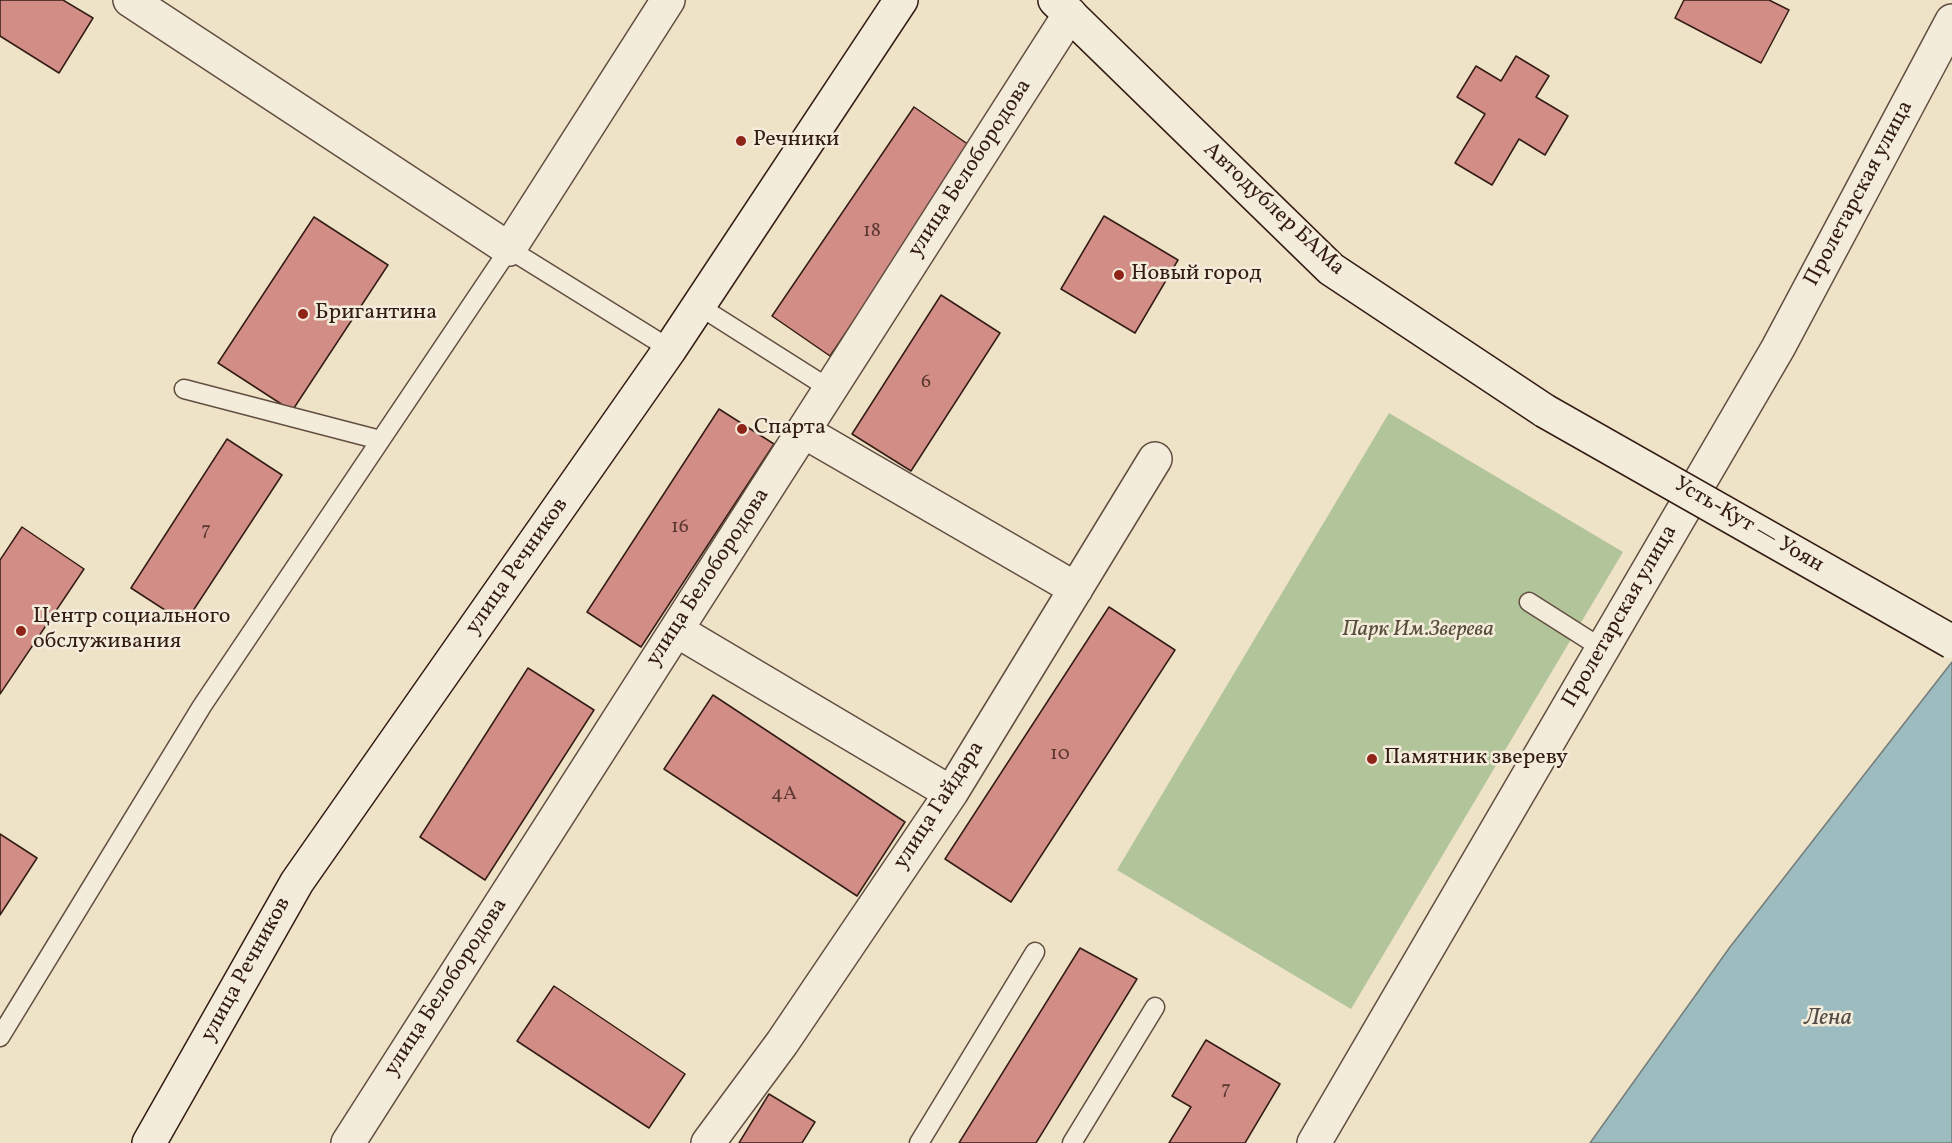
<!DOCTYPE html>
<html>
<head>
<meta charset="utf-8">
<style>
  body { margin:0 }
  canvas { display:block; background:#eee2c7 }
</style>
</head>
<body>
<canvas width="1952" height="1143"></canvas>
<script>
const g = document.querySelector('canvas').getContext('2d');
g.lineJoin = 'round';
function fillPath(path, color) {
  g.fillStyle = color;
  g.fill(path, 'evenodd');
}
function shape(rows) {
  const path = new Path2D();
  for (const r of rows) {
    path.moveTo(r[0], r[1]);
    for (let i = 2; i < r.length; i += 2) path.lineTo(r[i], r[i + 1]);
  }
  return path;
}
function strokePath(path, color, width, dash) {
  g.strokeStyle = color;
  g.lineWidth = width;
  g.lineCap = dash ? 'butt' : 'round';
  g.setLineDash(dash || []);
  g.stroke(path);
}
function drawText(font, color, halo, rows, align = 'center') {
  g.font = font + ' Vollkorn,serif';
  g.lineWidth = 5;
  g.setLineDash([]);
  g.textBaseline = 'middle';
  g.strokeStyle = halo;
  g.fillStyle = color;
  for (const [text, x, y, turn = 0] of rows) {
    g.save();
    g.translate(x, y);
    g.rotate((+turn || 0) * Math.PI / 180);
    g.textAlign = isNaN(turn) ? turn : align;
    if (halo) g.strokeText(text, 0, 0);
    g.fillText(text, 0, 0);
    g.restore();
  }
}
const green = shape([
  [1389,413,1623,552,1351,1009,1117,870]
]);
const water = shape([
  [1952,662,1952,1143,1590,1143,1730,947,1952,662]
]);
const building = shape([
  [0,0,63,0,93,18,59,73,0,36,0,0],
  [1684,0,1769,0,1789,10,1761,63,1675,18,1684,0],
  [1516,56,1549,76,1536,97,1568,116,1545,155,1519,139,1492,185,1455,163,1485,114,1457,97,1476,66,1501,81,1516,56],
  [914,107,972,147,830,356,772,316,914,107],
  [1104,216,1178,260,1135,333,1061,289,1104,216],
  [314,217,388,265,292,411,218,363,314,217],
  [941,295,1000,333,911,471,852,434,941,295],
  [719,409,774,444,641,647,587,612,719,409],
  [227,439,282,475,185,623,131,588,227,439],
  [22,527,84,569,0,694,0,560,22,527],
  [1109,607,1175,650,1011,902,945,859,1109,607],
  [528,668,594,710,485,880,420,837,528,668],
  [713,695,905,822,857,896,664,769,713,695],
  [0,834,37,858,0,915,0,834],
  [1080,948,1137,979,1036,1143,959,1143,1080,948],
  [554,986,685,1074,649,1128,517,1041,554,986],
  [1206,1040,1280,1084,1245,1143,1169,1143,1191,1107,1172,1096,1206,1040],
  [769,1094,815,1122,802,1143,739,1143,769,1094]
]);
const lane = shape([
  [699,306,830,389],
  [184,389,380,440],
  [1529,602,1603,649],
  [0,1037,202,706,509,249,670,349],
  [919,1143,1035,952],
  [1072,1143,1155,1007]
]);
const street = shape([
  [130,0,509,249,668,0],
  [803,431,1076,589],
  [676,630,951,793],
  [348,1143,1070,14],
  [708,1143,782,1043,951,793,1155,459],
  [1314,1143,1778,348,1952,21]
]);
const secondary = shape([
  [1055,0,1331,269,1545,411],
  [149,1143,297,882,670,349,901,0]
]);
const secondaryBridge = shape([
  [1545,411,1952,642]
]);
const markers = [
  [741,141,6,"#8f2418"],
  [1119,275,6,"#8f2418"],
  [303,314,6,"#8f2418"],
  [742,429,6,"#8f2418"],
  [21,631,6,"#8f2418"],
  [1372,759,6,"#8f2418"]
];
const numberNames = [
  ["18",872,232],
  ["6",926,383],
  ["16",680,528],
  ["7",206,531],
  ["10",1060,755],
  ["4А",784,795],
  ["7",1226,1090]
];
const poiNames = [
  ["Речники",753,141],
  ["Новый город",1131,275],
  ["Бригантина",315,314],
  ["Спарта",754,429],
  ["Центр социального",33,618],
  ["обслуживания",33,643],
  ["Памятник звереву",1384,759]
];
const streetNames = [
  ["улица Белобородова",971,169,-57],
  ["Пролетарская улица",1860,194,-62],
  ["Автодублер БАМа",1273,210,43],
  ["Усть-Кут — Уоян",1748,526,30],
  ["улица Речников",518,567,-55],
  ["улица Белобородова",709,578,-57],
  ["Пролетарская улица",1621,617,-60],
  ["улица Гайдара",940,806,-57],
  ["улица Речников",247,970,-61],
  ["улица Белобородова",447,988,-57]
];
const parkNames = [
  ["Парк Им.Зверева",1418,631]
];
const waterNames = [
  ["Лена",1828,1020]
];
fillPath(green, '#b2c49a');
fillPath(water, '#9dbcbf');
strokePath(water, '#737c7a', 1.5);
fillPath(building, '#d28e86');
strokePath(building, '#331c13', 1.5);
strokePath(lane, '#624e40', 21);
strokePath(street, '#624e40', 36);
strokePath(secondary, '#331c13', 36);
strokePath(lane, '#f4ecdb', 18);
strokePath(street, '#f4ecdb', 33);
strokePath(secondary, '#f4ecdb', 33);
strokePath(secondaryBridge, '#331c13', 36, []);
strokePath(secondaryBridge, '#f4ecdb', 33);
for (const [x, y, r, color] of markers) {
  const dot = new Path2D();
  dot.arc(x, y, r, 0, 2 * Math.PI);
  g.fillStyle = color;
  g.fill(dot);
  strokePath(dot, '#f4ecdb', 2);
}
drawText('20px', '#5b3830', null, numberNames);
drawText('22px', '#331c13', '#f4ecdb', poiNames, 'left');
drawText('22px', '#331c13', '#f4ecdb', streetNames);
drawText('italic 22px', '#594e3c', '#f4ecdb', parkNames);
drawText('italic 24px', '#534c47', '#f4ecdb', waterNames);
</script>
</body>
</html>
